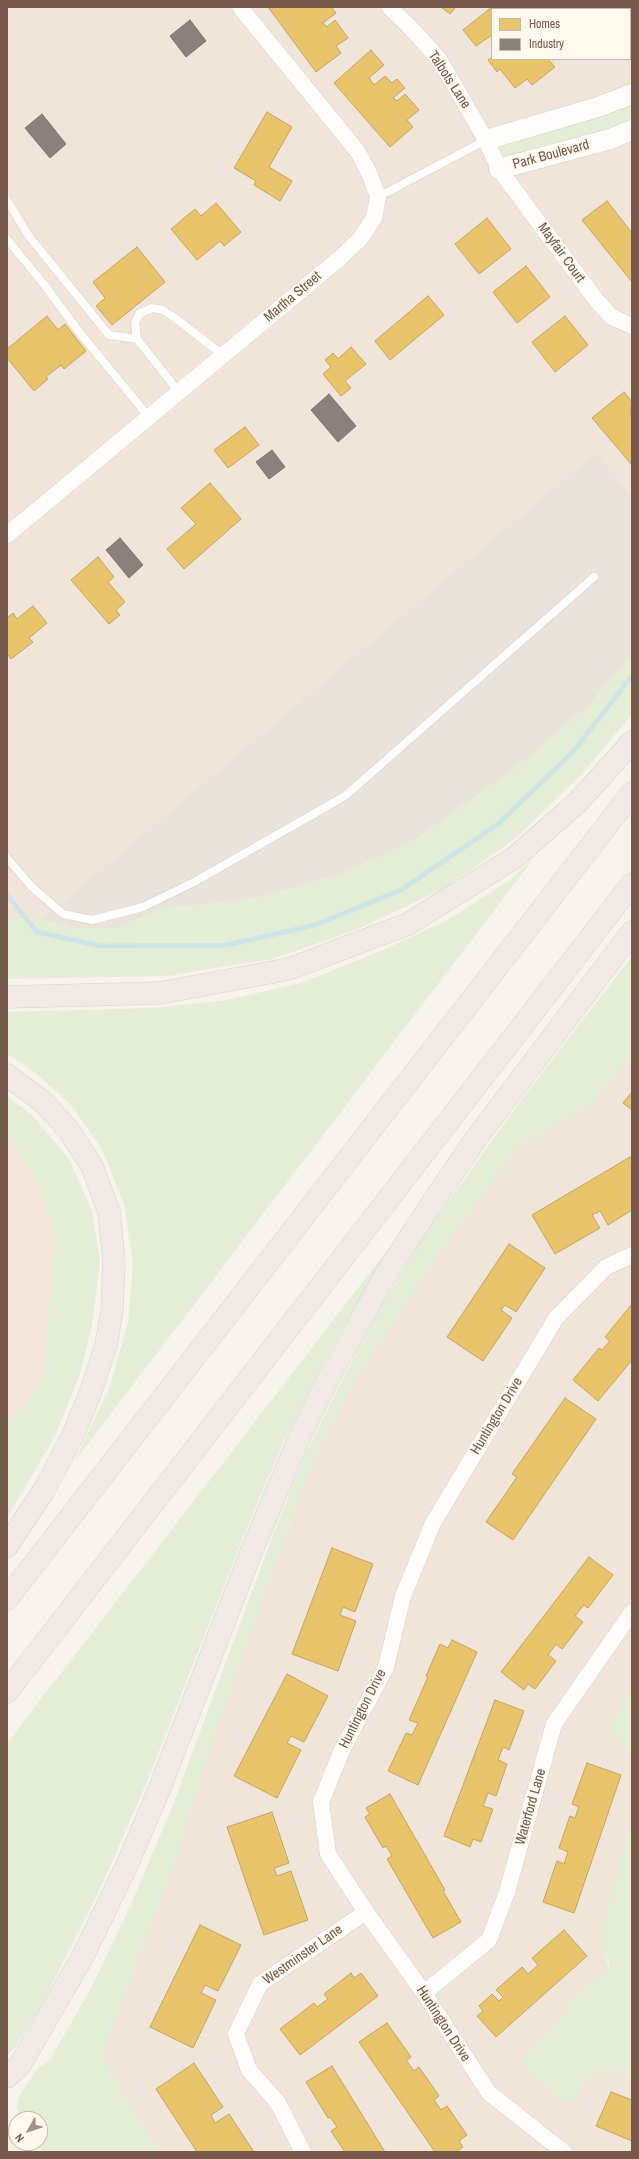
<!DOCTYPE html>
<html>
<head>
<meta charset="utf-8">
<style>
  body { margin:0 }
  #map { position:relative; width:639px; height:2159px; overflow:hidden; background:#f7f3ec; font-family:"Archivo Narrow",sans-serif }
  canvas { display:block }
  .frame { position:absolute; inset:0; border:8px solid #755a4c; pointer-events:none }
  .legend { position:absolute; left:491px; top:8px; width:140px; height:52px; box-sizing:border-box; background:#fef8ed; border:1px solid #c7b9ad; margin:0; padding:5px 7px; list-style:none; font-size:12px; color:#755a4c }
  .legend li { display:flex; align-items:center; gap:8px; height:20px }
  .legend b { width:20px; border:1px solid #c7b9ad }
  .north { position:absolute; left:8px; top:2111px; width:40px; height:40px; box-sizing:border-box; background:#fef8ed; border:1px solid #c7b9ad; border-radius:50%; rotate:231deg; font-size:11px; font-weight:700; line-height:16px; text-align:center; color:#755a4c }
  .north::after { content:''; display:block; margin:auto; width:14px; height:18px; background:#a29084; clip-path:polygon(50% 0,100% 100%,50% 72%,0 100%) }
</style>
</head>
<body>
<div id="map">
<canvas width="639" height="2159"></canvas>
<div class="frame"></div>
<ul class="legend">
<li><b style="height:11px;background:#e9c46a"></b>Homes</li>
<li><b style="height:11px;background:#8a817c"></b>Industry</li>
</ul>
<div class="north">N</div>
</div>
<script>
const g = document.querySelector('canvas').getContext('2d');
g.lineJoin = 'round';
function fillPath(path, color) {
  g.fillStyle = color;
  g.fill(path, 'evenodd');
}
function shape(rows) {
  const path = new Path2D();
  for (const r of rows) {
    path.moveTo(r[0], r[1]);
    for (let i = 2; i < r.length; i += 2) path.lineTo(r[i], r[i + 1]);
  }
  return path;
}
function strokePath(path, color, width, dash) {
  g.strokeStyle = color;
  g.lineWidth = width;
  g.lineCap = dash ? 'butt' : 'round';
  g.setLineDash(dash || []);
  g.stroke(path);
}
function drawText(font, color, halo, rows, align = 'center') {
  g.font = font + ' "Archivo Narrow",sans-serif';
  g.lineWidth = 4;
  g.setLineDash([]);
  g.textBaseline = 'middle';
  g.strokeStyle = halo;
  g.fillStyle = color;
  for (const [text, x, y, turn = 0] of rows) {
    g.save();
    g.translate(x, y);
    g.rotate((+turn || 0) * Math.PI / 180);
    g.textAlign = isNaN(turn) ? turn : align;
    if (halo) g.strokeText(text, 0, 0);
    g.fillText(text, 0, 0);
    g.restore();
  }
}
const residential = shape([
  [7,7,632,7,632,496,596,452,41,920,7,919],
  [492,9,630,9,630,59,492,59],
  [632,1052,632,1690,610,1724,632,1752,632,1823,600,1936,609,1969,573,1997,557,2024,524,2054,528,2070,564,2102,570,2102,576,2098,588,2079,597,2072,609,2071,632,2075,632,2152,159,2152,102,2056,176,1859,209,1751,310,1467,350,1389,415,1288,515,1149,593,1103]
]);
const commercial = shape([
  [7,1133,28,1166,46,1204,55,1240,44,1377,7,1426]
]);
const industrial = shape([
  [596,452,632,496,632,656,588,706,513,770,415,840,341,874,255,899,162,909,117,928,71,928,41,920]
]);
const green = shape([
  [632,105,632,119,623,123,511,155,503,151,508,143,601,118],
  [632,656,632,714,583,773,515,839,443,889,356,930,272,959,166,976,7,979,7,919,41,920,71,928,117,928,162,909,255,899,341,874,415,840,513,770,588,706],
  [534,858,75,1461,110,1386,128,1322,133,1262,124,1204,102,1149,70,1104,34,1072,7,1054,7,1012,152,1008,227,1000,304,982,381,951,449,919,510,880],
  [632,956,632,1052,593,1103,515,1149,415,1288,350,1389,310,1467,209,1751,176,1859,102,2056,159,2152,43,2152,35,2143,40,2143,40,2119,19,2119,18,2117,17,2105,20,2094,39,2067,49,2061,90,1990,128,1911,171,1810,277,1524,306,1453,342,1380,381,1307,427,1231,525,1095],
  [7,1096,33,1116,69,1159,92,1211,100,1261,92,1326,80,1374,55,1436,7,1518,7,1426,44,1377,55,1240,46,1204,28,1166,7,1133],
  [395,1240,330,1349,283,1443,245,1533,146,1784,101,1887,43,2002,16,2046,7,2056,7,1743],
  [632,1690,632,1752,610,1731,610,1724],
  [632,1823,632,2075,609,2071,597,2072,588,2079,576,2098,570,2102,564,2102,528,2070,523,2060,524,2054,557,2024,573,1997,609,1969,609,1964,599,1936]
]);
const homes = shape([
  [268,7,331,7,336,13,323,23,327,27,335,20,348,38,336,46,341,53,316,72,268,7],
  [441,7,456,7,450,14,441,7],
  [492,7,506,7,508,9,492,9,492,35,476,46,463,30,492,7],
  [556,7,612,7,610,9,559,9,556,7],
  [371,50,384,65,369,78,374,85,385,76,392,83,397,79,405,88,393,98,397,101,405,94,419,110,407,120,413,127,390,147,334,83,371,50],
  [492,57,492,59,548,59,555,67,532,85,527,79,515,88,500,69,497,72,488,60,492,57],
  [267,112,292,127,269,167,292,181,280,201,254,185,256,181,234,168,267,112],
  [607,201,632,233,632,282,582,220,607,201],
  [216,203,241,232,224,246,220,241,197,260,171,229,195,209,201,216,216,203],
  [487,218,511,249,479,274,455,244,487,218],
  [137,247,165,282,112,325,96,306,105,298,93,282,137,247],
  [526,266,550,297,517,323,493,292,526,266],
  [428,296,444,315,390,360,375,341,428,296],
  [47,316,58,330,65,324,86,351,64,369,61,365,46,377,48,379,34,391,7,358,7,349,47,316],
  [565,316,588,345,555,372,532,342,565,316],
  [351,347,366,364,345,381,351,388,341,396,323,374,331,367,325,360,333,353,338,359,351,347],
  [624,392,632,402,630,415,632,417,632,465,592,418,624,392],
  [245,427,259,445,228,468,214,450,245,427],
  [210,483,241,519,184,569,167,549,196,524,181,508,210,483],
  [98,557,114,577,108,582,125,602,116,610,120,615,109,624,71,580,98,557],
  [33,606,47,623,29,638,33,642,11,659,7,653,7,618,13,613,17,619,33,606],
  [632,1092,632,1110,623,1103,632,1092],
  [630,1157,632,1161,632,1210,608,1225,600,1211,592,1215,600,1228,555,1254,532,1215,630,1157],
  [509,1244,545,1268,516,1312,505,1305,501,1310,512,1318,483,1361,447,1337,509,1244],
  [632,1304,632,1360,598,1401,573,1380,599,1348,602,1350,610,1341,605,1337,632,1304],
  [565,1398,596,1419,513,1540,486,1522,517,1477,512,1474,565,1398],
  [332,1548,373,1564,355,1612,343,1607,340,1615,356,1621,338,1671,292,1654,332,1548],
  [589,1557,613,1575,588,1608,584,1605,575,1616,583,1622,562,1649,556,1644,548,1655,556,1661,535,1689,528,1684,524,1690,501,1672,589,1557],
  [452,1640,477,1652,418,1785,388,1771,406,1733,412,1735,418,1723,409,1720,428,1677,426,1676,440,1644,448,1648,452,1640],
  [287,1674,328,1696,304,1742,291,1736,287,1743,301,1750,277,1798,234,1776,287,1674],
  [495,1700,524,1711,509,1750,503,1747,498,1760,507,1764,496,1796,488,1793,483,1806,493,1809,481,1842,473,1839,470,1847,444,1836,495,1700],
  [587,1763,621,1775,574,1913,543,1902,557,1861,564,1864,568,1852,559,1848,570,1816,575,1818,579,1807,572,1804,587,1763],
  [390,1794,445,1890,443,1891,461,1922,433,1938,387,1859,392,1856,386,1846,383,1848,365,1817,370,1814,366,1808,390,1794],
  [272,1812,289,1863,274,1868,277,1876,291,1871,308,1920,264,1935,227,1827,272,1812],
  [200,1925,241,1945,218,1991,205,1985,201,1993,216,2000,193,2048,150,2027,200,1925],
  [564,1930,587,1956,496,2037,477,2016,483,2011,479,2006,492,1994,499,2001,503,1997,496,1990,522,1967,528,1974,538,1965,532,1958,564,1930],
  [351,1973,354,1978,361,1973,378,1996,300,2055,280,2029,314,2003,317,2007,328,1999,324,1994,351,1973],
  [387,2023,411,2057,406,2060,414,2071,419,2067,439,2096,434,2100,441,2110,447,2106,467,2135,459,2141,463,2147,456,2152,435,2152,359,2042,387,2023],
  [194,2063,223,2107,211,2115,215,2123,229,2114,254,2152,197,2152,156,2089,194,2063],
  [332,2066,385,2152,345,2152,331,2131,337,2127,330,2117,328,2118,306,2082,332,2066],
  [611,2092,632,2100,632,2141,596,2126,611,2092]
]);
const industry = shape([
  [190,20,206,41,186,57,170,36,190,20],
  [42,114,66,144,50,158,25,128,42,114],
  [329,394,356,426,338,442,311,410,329,394],
  [272,450,285,467,269,479,256,462,272,450],
  [120,538,143,565,129,578,106,550,120,538]
]);
const stream = shape([
  [7,895,37,932,100,946,227,945,315,925,401,890,498,824,572,753,632,676]
]);
const service = shape([
  [378,197,486,140],
  [7,200,28,235,109,335,137,339,179,392],
  [7,239,46,287,80,333,149,417],
  [137,339,135,323,139,314,152,308,163,310,175,318,223,355],
  [7,858,32,887,63,914,92,920,143,907,196,881,345,796,594,577]
]);
const minor = shape([
  [389,7,408,25,439,59,486,140,499,169,597,301,612,317,632,326],
  [7,535,340,258,360,239,374,218,378,197,370,175,358,152,240,7],
  [424,1993,489,1940,507,1892,554,1724,632,1612],
  [303,2152,278,2103,249,2070,236,2034,260,1984,366,1912],
  [564,2152,489,2093,424,1993,366,1912,328,1854,321,1802,342,1750,386,1667,403,1596,433,1523,556,1318,606,1267,632,1255]
]);
const tertiary = shape([
  [486,140,598,107,632,94],
  [499,169,610,139,632,130]
]);
const primary = shape([
  [7,2141,16,2152]
]);
const motorway = shape([
  [7,997,160,993,289,969,408,924,514,858,578,802,632,742],
  [7,1075,42,1101,68,1129,92,1166,109,1212,114,1261,112,1310,106,1345,90,1394,72,1437,43,1492,7,1546],
  [7,1599,632,793],
  [7,1692,632,884],
  [7,2077,20,2065,83,1956,127,1865,159,1790,252,1550,301,1434,330,1375,385,1276,434,1200,478,1136,632,932]
]);
const streetNames = [
  ["Talbots Lane",449,80,57],
  ["Park Boulevard",551,155,-15],
  ["Mayfair Court",561,253,54],
  ["Martha Street",293,297,-40],
  ["Huntington Drive",497,1416,-59],
  ["Huntington Drive",363,1709,-63],
  ["Waterford Lane",531,1807,-74],
  ["Westminster Lane",303,1955,-35],
  ["Huntington Drive",443,2024,57]
];
fillPath(residential, '#f0e5d9');
fillPath(commercial, '#f4e5dd');
fillPath(industrial, '#eae3dc');
fillPath(green, '#e4eed7');
fillPath(homes, '#e9c46a');
strokePath(homes, '#c6a461', 1);
fillPath(industry, '#8a817c');
strokePath(industry, '#84756e', 1);
strokePath(stream, '#cee5e7', 5);
strokePath(service, '#d6d0ca', 9);
strokePath(minor, '#d6d0ca', 17);
strokePath(tertiary, '#d6d0ca', 21);
strokePath(primary, '#d8d0ca', 23);
strokePath(motorway, '#d8d0ca', 23);
strokePath(service, '#fefdfc', 8);
strokePath(minor, '#fefdfc', 16);
strokePath(tertiary, '#fefdfc', 20);
strokePath(primary, '#f2ede6', 22);
strokePath(motorway, '#f1e9e5', 22);
drawText('14px', '#755a4c', '#fef8ed', streetNames);
</script>
</body>
</html>
